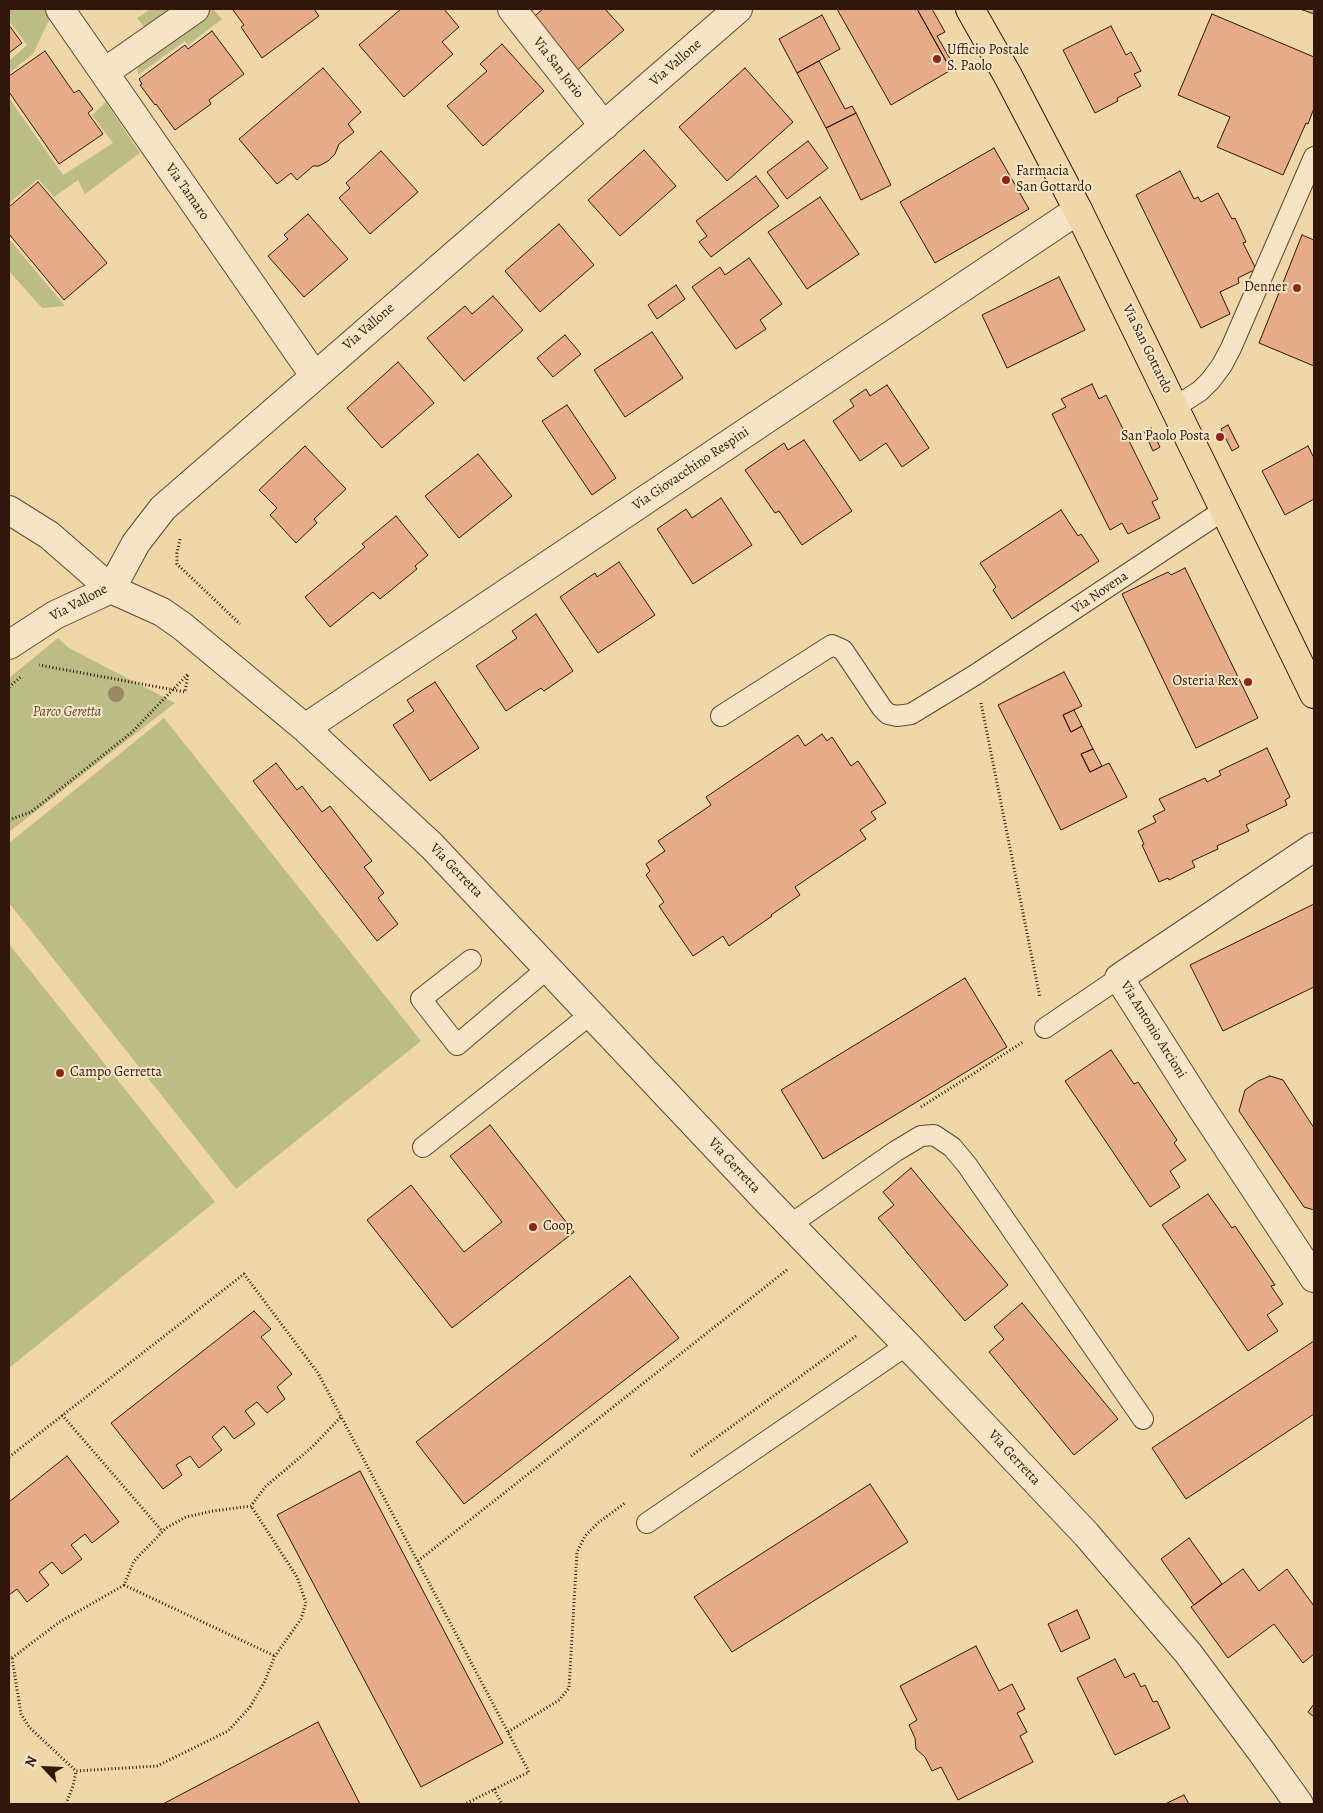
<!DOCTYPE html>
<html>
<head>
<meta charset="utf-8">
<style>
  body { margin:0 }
  #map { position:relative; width:1323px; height:1813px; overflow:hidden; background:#efd7a8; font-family:Alegreya,serif }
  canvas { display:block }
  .frame { position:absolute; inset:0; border:10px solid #30160a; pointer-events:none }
  .north { position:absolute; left:20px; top:1743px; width:50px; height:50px; -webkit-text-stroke:4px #f5e5c6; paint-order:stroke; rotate:295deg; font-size:14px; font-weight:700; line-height:20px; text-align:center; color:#30160a }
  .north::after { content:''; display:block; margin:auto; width:18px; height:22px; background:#30160a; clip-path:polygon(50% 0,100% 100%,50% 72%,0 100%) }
</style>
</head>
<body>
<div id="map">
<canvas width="1323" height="1813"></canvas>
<div class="frame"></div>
<div class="north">N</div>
</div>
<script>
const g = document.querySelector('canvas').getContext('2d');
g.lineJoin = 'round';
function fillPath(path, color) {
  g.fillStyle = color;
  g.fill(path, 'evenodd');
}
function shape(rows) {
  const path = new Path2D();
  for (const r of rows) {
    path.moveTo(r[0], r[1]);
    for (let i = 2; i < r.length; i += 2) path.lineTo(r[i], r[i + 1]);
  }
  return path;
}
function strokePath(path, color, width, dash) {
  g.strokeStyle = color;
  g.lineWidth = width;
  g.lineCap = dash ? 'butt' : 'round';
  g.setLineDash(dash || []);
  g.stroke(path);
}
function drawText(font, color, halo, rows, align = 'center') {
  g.font = font + ' Alegreya,serif';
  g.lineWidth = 4;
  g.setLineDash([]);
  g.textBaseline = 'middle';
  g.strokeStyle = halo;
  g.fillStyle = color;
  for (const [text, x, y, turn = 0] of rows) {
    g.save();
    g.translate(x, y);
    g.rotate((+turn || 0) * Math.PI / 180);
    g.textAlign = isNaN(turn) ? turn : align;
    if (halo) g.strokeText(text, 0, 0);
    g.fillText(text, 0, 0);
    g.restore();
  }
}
const green = shape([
  [9,9,44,9,50,18,33,54,9,73,9,61,27,45,9,21],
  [151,9,177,9,146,29,137,18],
  [209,9,213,9,222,19,188,45,185,41,138,75,137,61],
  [9,98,63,175,113,143,92,115,106,102,140,153,85,194,78,180,54,197,38,179,9,203],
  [9,239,65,306,42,308,9,271],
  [58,638,69,648,175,703,9,832,9,678],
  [164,718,421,1041,236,1189,9,903,9,843],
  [9,944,215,1202,9,1368]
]);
const building = shape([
  [235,9,314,9,319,16,262,58,241,27,244,25,233,10,235,9],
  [401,9,444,9,459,27,442,42,453,54,404,97,359,45,401,9],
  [543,9,605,9,624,30,575,72,530,20,543,9],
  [837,9,917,9,951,70,891,105,837,9],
  [917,9,932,9,945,32,937,36,953,64,949,66,917,9],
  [1300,9,1314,9,1314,14,1300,9],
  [1212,14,1314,57,1314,108,1308,124,1306,123,1283,175,1217,147,1230,117,1178,95,1212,14],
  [822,15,840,49,797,73,779,39,822,15],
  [9,25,22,43,9,53,9,25],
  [1111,26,1126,55,1131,52,1141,71,1134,74,1141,86,1117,98,1118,101,1095,113,1063,50,1111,26],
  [212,31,244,74,209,100,211,104,175,130,156,104,155,105,140,85,142,84,139,79,185,45,188,49,212,31],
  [502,44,544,91,483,146,447,106,487,71,480,64,502,44],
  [45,51,74,93,79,90,93,109,88,113,103,134,59,164,9,92,9,76,45,51],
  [819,61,845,109,852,106,856,113,826,128,797,73,819,61],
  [323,68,361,112,348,124,354,132,339,144,335,154,328,161,319,166,313,166,297,180,291,173,277,184,239,139,323,68],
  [745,68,793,122,727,181,679,127,745,68],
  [856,113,891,185,861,200,826,128,856,113],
  [808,141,828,168,787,199,767,172,808,141],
  [994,148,1029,209,935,263,900,202,994,148],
  [644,150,676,186,620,236,588,200,644,150],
  [381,151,418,192,370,234,339,198,350,188,346,183,381,151],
  [1180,171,1194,199,1198,197,1201,202,1218,193,1232,219,1235,218,1246,242,1243,243,1256,269,1238,278,1239,283,1220,292,1230,314,1201,328,1136,195,1180,171],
  [756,176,779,206,711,257,699,242,707,236,696,221,756,176],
  [38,182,107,263,64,300,9,234,9,207,38,182],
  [820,197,859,254,807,289,768,232,820,197],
  [308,214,348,259,304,297,268,256,288,239,284,235,308,214],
  [559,224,594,265,540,312,505,271,559,224],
  [1302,235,1314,240,1314,366,1259,343,1302,235],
  [749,258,782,304,760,320,766,329,736,349,692,287,720,267,725,275,749,258],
  [1059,277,1085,330,1007,368,982,315,1059,277],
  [676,285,685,299,657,319,648,305,676,285],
  [493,296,523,330,464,381,427,338,465,306,472,314,493,296],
  [652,332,683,378,625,417,594,370,652,332],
  [565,335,581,354,553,377,537,358,565,335],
  [398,362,434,403,382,448,347,408,398,362],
  [1092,384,1099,399,1106,395,1158,499,1152,502,1160,518,1128,534,1122,523,1110,530,1052,414,1066,407,1061,399,1092,384],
  [887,385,929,448,902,467,886,443,860,461,833,421,854,406,850,400,866,389,870,396,887,385],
  [567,405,616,478,592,495,542,421,567,405],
  [1228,425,1239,447,1232,451,1221,429,1228,425],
  [1151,428,1160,447,1153,451,1144,431,1151,428],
  [804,440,852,511,802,545,779,511,775,513,745,470,784,443,788,450,804,440],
  [305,446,346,489,314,519,317,523,296,543,270,515,277,508,259,490,305,446],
  [1308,446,1314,458,1314,499,1285,515,1262,471,1308,446],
  [478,454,512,496,459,538,425,496,478,454],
  [721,498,752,545,693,584,657,529,686,509,692,518,721,498],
  [1061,510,1078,536,1081,534,1099,561,1012,619,993,590,996,587,980,563,1061,510],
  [396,516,428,555,415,566,417,569,380,599,373,592,330,627,305,597,365,547,362,544,396,516],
  [619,562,655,615,598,653,560,597,595,573,597,577,619,562],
  [1185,568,1258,718,1196,748,1122,594,1168,572,1171,575,1185,568],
  [536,614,573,671,544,691,541,688,506,711,476,666,517,638,512,631,536,614],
  [1064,672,1082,706,1063,715,1071,732,1082,726,1093,749,1081,754,1090,772,1109,763,1127,797,1061,830,998,705,1064,672],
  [435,682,479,748,430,781,393,725,414,711,407,700,435,682],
  [1074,710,1082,726,1071,732,1063,715,1074,710],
  [822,734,827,741,832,737,851,766,858,761,886,803,871,812,876,819,860,830,866,839,795,887,800,895,771,915,772,916,729,946,723,936,693,956,659,906,664,902,646,875,650,871,646,864,665,851,658,841,711,805,706,797,798,735,805,746,822,734],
  [1267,748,1290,797,1285,800,1287,805,1246,825,1249,831,1217,846,1218,849,1192,861,1195,867,1169,880,1168,878,1159,882,1142,845,1144,844,1138,831,1156,822,1153,816,1165,810,1159,799,1205,778,1207,782,1221,775,1219,771,1267,748],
  [1093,749,1102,766,1090,772,1081,754,1093,749],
  [276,763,297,790,302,786,322,812,330,806,372,861,364,867,384,893,378,898,398,924,377,941,253,781,276,763],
  [1314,904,1314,987,1223,1031,1190,965,1314,904],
  [965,978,1007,1047,823,1159,781,1090,965,978],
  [1111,1050,1134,1084,1138,1082,1177,1140,1174,1143,1186,1160,1170,1171,1180,1187,1150,1207,1065,1081,1111,1050],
  [1270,1076,1283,1080,1314,1128,1314,1210,1304,1207,1239,1111,1245,1090,1258,1081,1270,1076],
  [490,1125,574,1232,452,1328,367,1220,411,1185,464,1252,502,1222,450,1156,490,1125],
  [911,1168,1008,1285,965,1321,878,1218,894,1205,883,1192,911,1168],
  [1208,1194,1232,1228,1235,1226,1275,1285,1271,1286,1283,1304,1267,1315,1278,1331,1248,1351,1162,1225,1208,1194],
  [630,1276,679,1338,464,1504,416,1442,630,1276],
  [1022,1303,1118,1419,1074,1455,989,1352,1004,1339,994,1327,1022,1303],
  [254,1311,271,1329,261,1337,292,1374,277,1387,285,1399,267,1413,257,1402,245,1411,255,1424,234,1439,224,1426,212,1437,222,1450,199,1468,190,1456,176,1465,182,1475,163,1489,111,1423,254,1311],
  [1314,1341,1314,1414,1186,1499,1152,1448,1314,1341],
  [67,1456,119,1522,92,1543,85,1534,71,1545,82,1559,62,1574,52,1562,39,1572,49,1585,27,1602,17,1589,9,1595,9,1502,67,1456],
  [360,1471,503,1743,421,1787,277,1515,360,1471],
  [870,1484,908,1542,732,1652,694,1597,870,1484],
  [1189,1538,1222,1584,1194,1605,1161,1559,1189,1538],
  [1243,1569,1259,1591,1287,1569,1314,1606,1314,1654,1303,1663,1274,1624,1228,1658,1191,1607,1243,1569],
  [1077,1610,1090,1638,1061,1652,1048,1624,1077,1610],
  [976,1646,999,1691,1012,1684,1025,1709,1017,1713,1027,1732,1020,1736,1033,1762,958,1800,941,1767,932,1771,925,1757,916,1749,915,1738,909,1725,917,1720,900,1686,976,1646],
  [1115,1659,1125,1678,1134,1673,1141,1687,1145,1685,1153,1702,1157,1701,1170,1728,1115,1755,1077,1678,1115,1659],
  [1314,1704,1314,1717,1308,1712,1314,1704],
  [318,1722,360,1804,163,1804,318,1722],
  [1184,1795,1189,1804,1165,1804,1184,1795]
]);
const path = shape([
  [180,539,177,553,177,564,240,624],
  [9,687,22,676],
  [981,703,1040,998],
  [9,820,31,812,131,733,188,674,185,692,39,665],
  [921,1107,1023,1042],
  [62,1415,162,1531],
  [691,1456,856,1336],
  [9,1457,244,1274,318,1373,529,1772,465,1804],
  [418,1561,788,1269],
  [124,1585,275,1656],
  [9,1657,12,1658,21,1714,29,1727,76,1771,157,1766,228,1731,250,1707,265,1681,275,1656,301,1619,306,1603,297,1577,251,1506],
  [12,1658,58,1623,124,1585,134,1561,166,1528,186,1517,213,1511,251,1506,265,1487,311,1448,341,1417],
  [508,1732,559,1700,569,1688,577,1552,585,1536,598,1523,625,1503],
  [494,1789,502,1804],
  [66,1804,73,1786,76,1771]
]);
const service = shape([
  [1175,407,1200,391,1211,380,1222,365,1231,348,1314,157],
  [721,716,832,645,843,650,882,708,888,714,897,716,911,714,975,675,1224,510],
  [471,960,421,999,457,1045,548,968],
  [1045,1028,1119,978],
  [423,1147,591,1014],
  [791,1224,896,1151,921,1136,934,1135,952,1147,967,1165,1143,1419],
  [647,1523,907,1345]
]);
const minor = shape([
  [60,9,314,375],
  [512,9,604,126],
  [105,72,195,9],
  [9,510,49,535,111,589,162,612,182,626,305,728,432,846,769,1203,907,1345,1086,1534,1188,1653,1261,1751,1299,1804],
  [305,728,1078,210],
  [1314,847,1119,978,1201,1107,1314,1278]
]);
const tertiary = shape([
  [9,645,55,615,111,589,136,543,163,508,738,9]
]);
const primary = shape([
  [970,9,1008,76,1078,210,1314,694]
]);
const trees = [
  [116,694]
];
const markers = [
  [937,59,5,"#8f2418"],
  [1006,180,5,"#8f2418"],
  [1297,288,5,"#8f2418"],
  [1220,437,5,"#8f2418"],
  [1248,682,5,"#8f2418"],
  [60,1073,5,"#8f2418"],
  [533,1227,5,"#8f2418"]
];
const poiNames = [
  ["Ufficio Postale",947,51],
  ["S. Paolo",947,67],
  ["Farmacia",1016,172],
  ["San Gottardo",1016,188],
  ["Denner",1287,288,"right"],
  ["San Paolo Posta",1210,437,"right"],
  ["Osteria Rex",1238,682,"right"],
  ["Campo Gerretta",70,1073],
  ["Coop",543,1227]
];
const streetNames = [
  ["Via Vallone",676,63,-41],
  ["Via San Jorio",558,68,52],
  ["Via Tamaro",187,192,55],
  ["Via Vallone",369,327,-41],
  ["Via San Gottardo",1147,349,64],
  ["Via Giovacchino Respini",691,469,-34],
  ["Via Novena",1100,593,-34],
  ["Via Vallone",79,603,-28],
  ["Via Gerretta",456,871,46],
  ["Via Antonio Arcioni",1153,1030,58],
  ["Via Gerretta",734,1166,47],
  ["Via Gerretta",1014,1458,47]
];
const parkNames = [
  ["Parco Geretta",67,713]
];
fillPath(green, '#bcbd85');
fillPath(building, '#e6ac88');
strokePath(building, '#30160a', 1);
strokePath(service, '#604632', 22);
strokePath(minor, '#604632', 30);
strokePath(tertiary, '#604632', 30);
strokePath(primary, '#30160a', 30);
strokePath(path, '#30160a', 3, [1, 2.5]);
strokePath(service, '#f5e5c6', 20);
strokePath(minor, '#f5e5c6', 28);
strokePath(tertiary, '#f5e5c6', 28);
strokePath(primary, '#efd7a8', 28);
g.fillStyle = '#9d8865';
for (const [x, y] of trees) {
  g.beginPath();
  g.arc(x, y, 8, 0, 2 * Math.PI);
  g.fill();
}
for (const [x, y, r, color] of markers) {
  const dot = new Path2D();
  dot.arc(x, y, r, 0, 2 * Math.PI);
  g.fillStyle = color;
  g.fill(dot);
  strokePath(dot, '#f5e5c6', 2);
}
drawText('14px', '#30160a', '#f5e5c6', poiNames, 'left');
drawText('14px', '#30160a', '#f5e5c6', streetNames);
drawText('italic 14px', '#5a482f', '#f5e5c6', parkNames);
</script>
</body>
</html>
